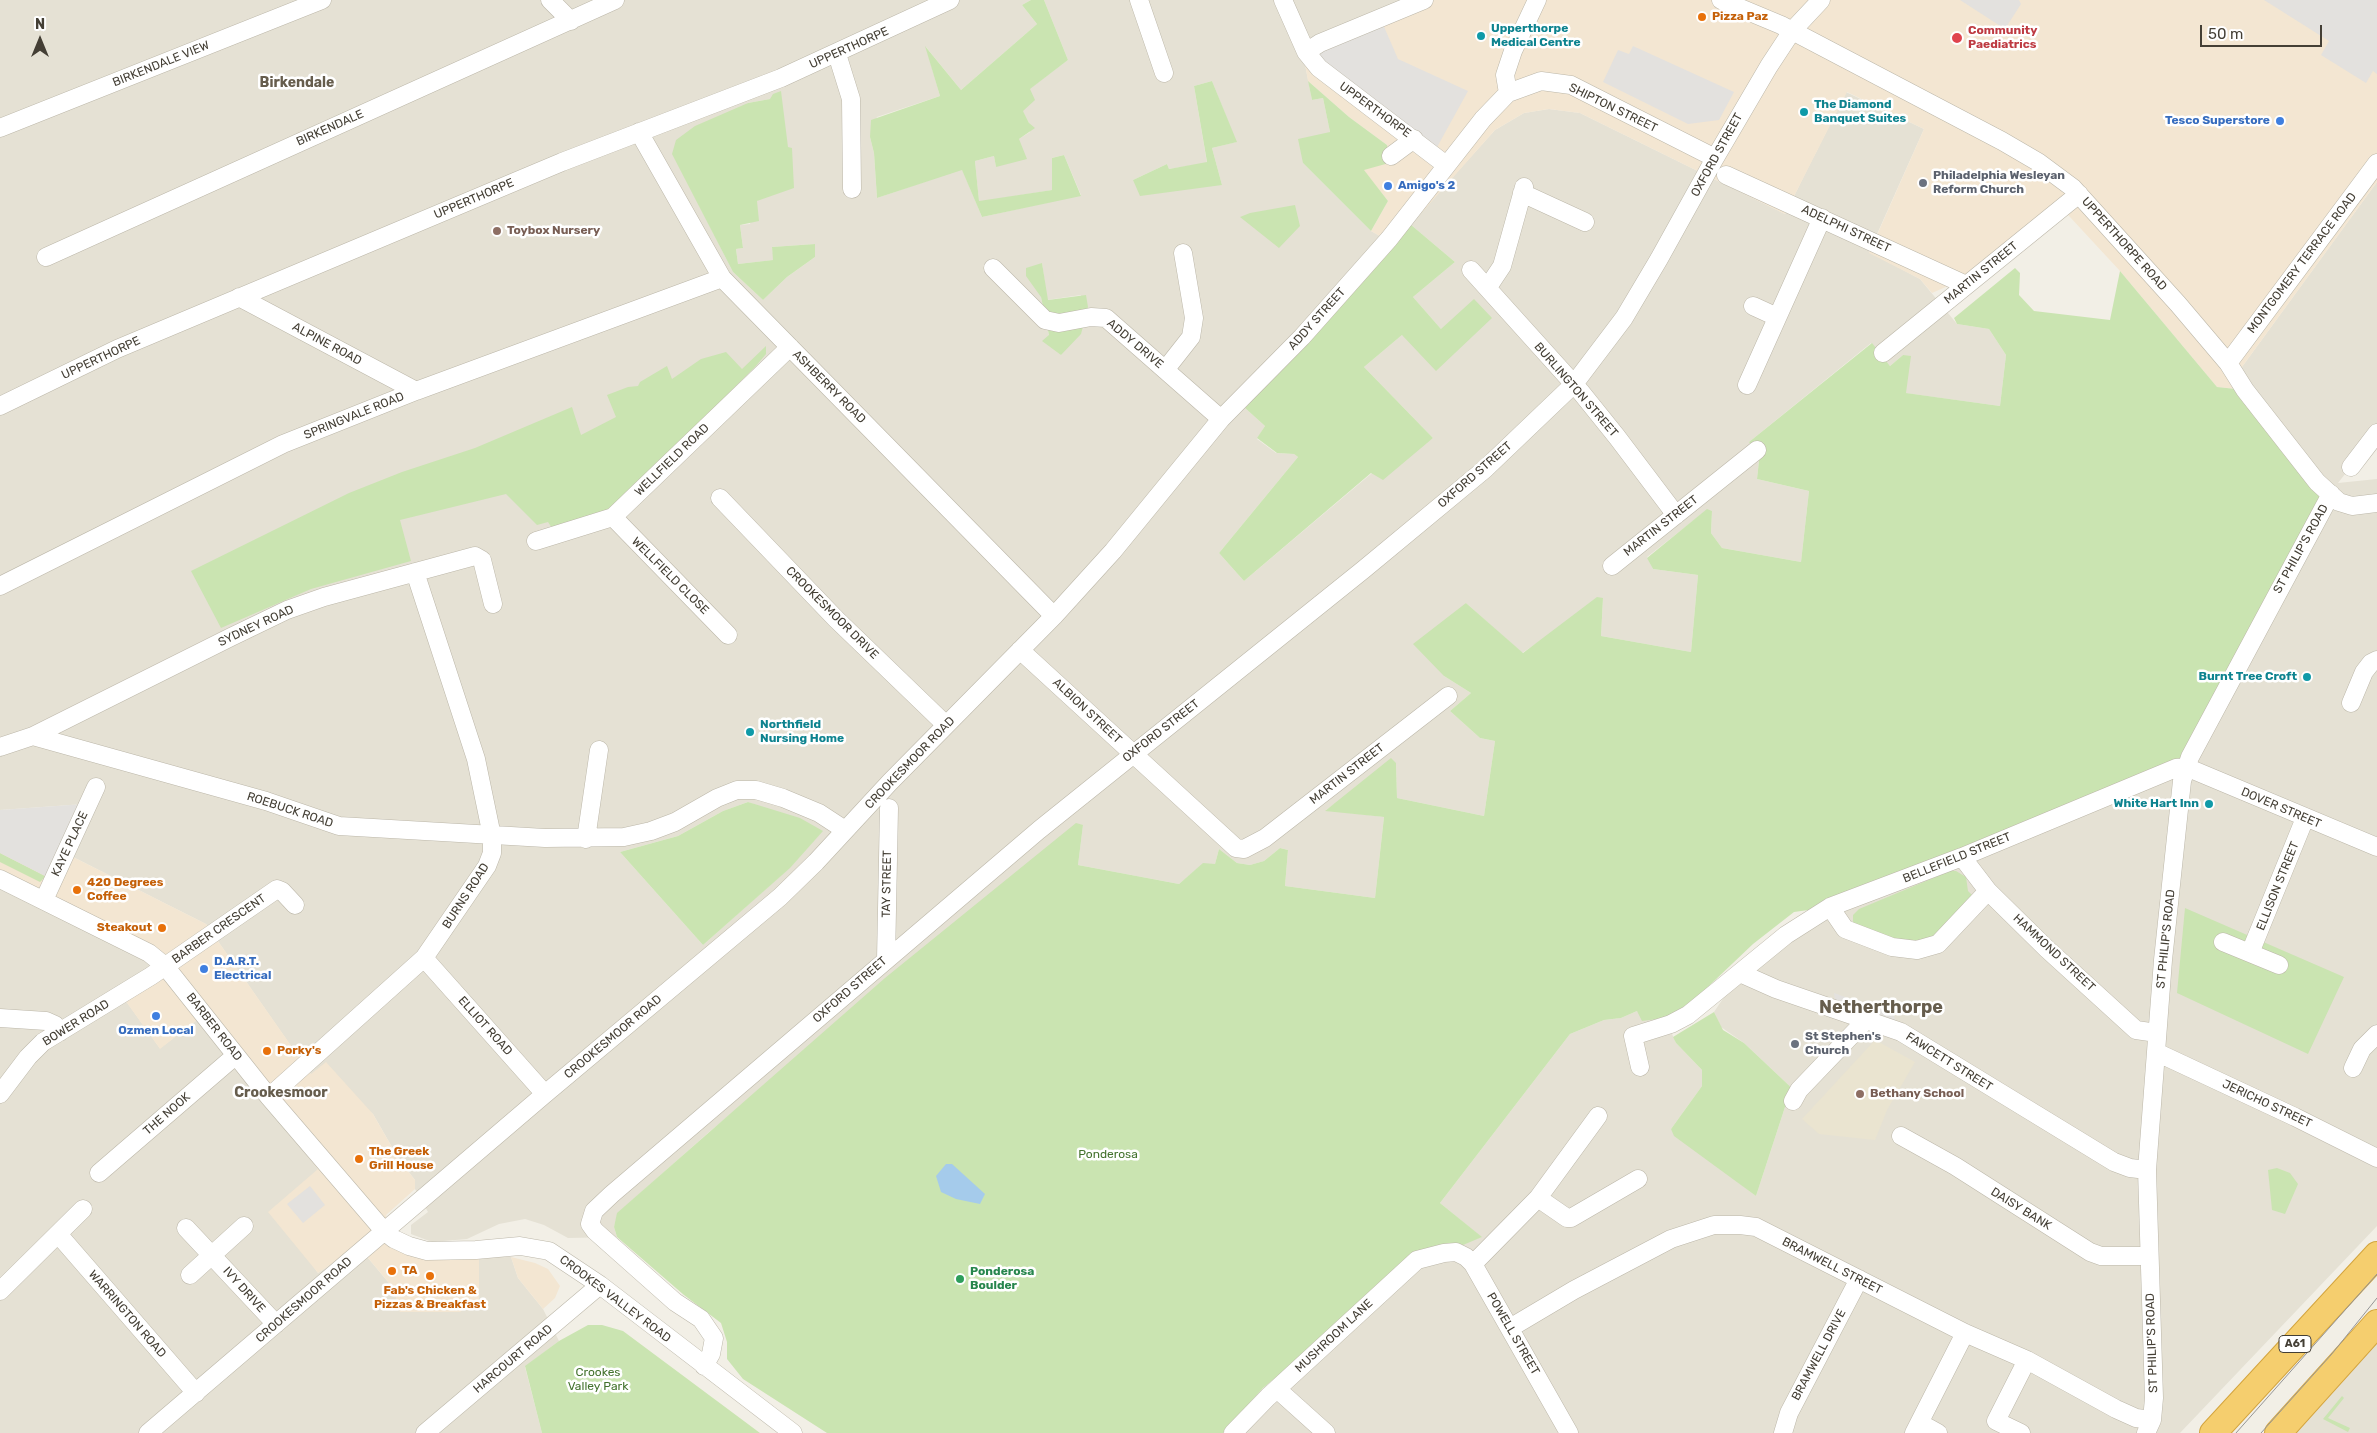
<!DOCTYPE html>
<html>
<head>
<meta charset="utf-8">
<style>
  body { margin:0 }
  #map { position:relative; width:2377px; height:1433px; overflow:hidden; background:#f2efe6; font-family:Rubik,sans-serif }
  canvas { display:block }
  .north { position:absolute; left:15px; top:15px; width:50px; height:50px; -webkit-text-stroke:4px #fff; paint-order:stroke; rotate:0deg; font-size:14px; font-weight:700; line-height:20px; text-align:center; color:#443f35 }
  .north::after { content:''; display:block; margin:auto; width:18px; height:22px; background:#443f35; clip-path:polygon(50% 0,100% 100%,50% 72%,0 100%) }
  .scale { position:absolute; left:2200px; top:25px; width:122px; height:22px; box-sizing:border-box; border:2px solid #443f35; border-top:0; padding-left:6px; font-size:15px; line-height:18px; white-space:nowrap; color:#443f35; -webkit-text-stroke:4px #fff; paint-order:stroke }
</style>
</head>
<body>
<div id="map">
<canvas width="2377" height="1433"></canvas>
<div class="north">N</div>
<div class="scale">50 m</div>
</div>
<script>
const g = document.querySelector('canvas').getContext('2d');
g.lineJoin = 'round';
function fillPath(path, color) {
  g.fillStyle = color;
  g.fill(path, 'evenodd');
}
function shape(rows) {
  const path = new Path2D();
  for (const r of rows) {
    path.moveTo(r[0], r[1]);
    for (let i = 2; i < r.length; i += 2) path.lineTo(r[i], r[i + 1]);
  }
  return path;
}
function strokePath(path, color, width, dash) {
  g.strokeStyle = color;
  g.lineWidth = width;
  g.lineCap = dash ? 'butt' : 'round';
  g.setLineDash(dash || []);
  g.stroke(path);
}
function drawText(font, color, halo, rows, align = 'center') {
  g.font = font + ' Rubik,sans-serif';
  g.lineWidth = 5;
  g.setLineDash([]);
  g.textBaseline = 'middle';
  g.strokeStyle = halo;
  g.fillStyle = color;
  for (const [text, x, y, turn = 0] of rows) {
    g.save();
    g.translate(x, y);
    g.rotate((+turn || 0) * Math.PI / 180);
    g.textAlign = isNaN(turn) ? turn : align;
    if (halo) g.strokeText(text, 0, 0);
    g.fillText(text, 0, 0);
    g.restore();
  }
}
const residential = shape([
  [0,0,1031,0,1022,5,1037,24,961,90,926,47,940,96,877,117,870,137,874,153,877,198,962,169,982,217,1081,195,1064,155,1052,158,1052,190,979,202,975,161,994,156,996,167,1019,139,1030,132,1029,123,1022,110,1029,89,1068,60,1044,0,1435,0,1317,48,1305,64,1312,100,1323,98,1330,132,1303,163,1371,231,1394,244,1245,408,1265,426,1257,439,1276,453,1294,454,1298,457,1219,553,1244,581,1372,473,1433,438,1364,367,1402,335,1441,329,1413,297,1455,262,1410,224,1495,130,1524,113,1549,109,1580,113,1785,214,1846,92,1924,129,1869,252,1920,279,1957,324,1989,329,2006,355,2000,406,1905,393,1903,355,1890,366,1871,343,1749,442,1759,461,1757,479,1809,491,1801,562,1722,548,1711,533,1712,511,1707,510,1647,557,1653,569,1698,575,1691,652,1601,636,1603,599,1522,653,1466,603,1444,676,1471,693,1450,711,1480,738,1495,741,1484,816,1397,798,1396,763,1326,810,1384,817,1375,898,1285,886,1288,850,1280,848,1264,861,1250,865,1237,863,1219,849,1215,864,1203,864,1179,884,1078,865,1083,825,709,1132,618,1213,614,1227,617,1237,568,1238,544,1225,525,1219,499,1224,467,1239,432,1242,411,1234,411,1225,428,1212,415,1189,415,1180,400,1161,373,1114,311,1075,206,924,73,857,85,804,0,810],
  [1212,81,1236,142,1212,148,1222,185,1133,180,1167,164,1169,169,1207,163,1194,86],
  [770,99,788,147,757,201,750,224,740,225,743,248,736,249,738,264,774,260,772,247,815,244,815,257,787,277,763,300,733,272,673,154,748,103],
  [1042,263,1047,300,1081,295,1061,355,1049,335,1041,297],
  [748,802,822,831,789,868,703,945,620,852,678,836,723,811],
  [2377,182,2377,433,2338,483,2377,479,2377,1226,2180,1433,1233,1433,1417,1260,1481,1237,1440,1203,1570,1034,1604,1020,1621,1018,1637,1011,1665,1018,1676,1043,1702,1070,1702,1086,1671,1129,1756,1196,1785,1107,1796,1092,1744,1043,1721,1027,1714,1012,1756,949,2163,772,2239,371],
  [0,873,166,958,118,990,160,1048,197,1020,319,1170,307,1257,318,1273,358,1246,394,1289,400,1312,479,1299,479,1256,511,1257,518,1278,543,1309,559,1341,525,1367,542,1433,0,1433],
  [2377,1323,2377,1433,2278,1433]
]);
const commercial = shape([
  [1435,0,2377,0,2377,182,2239,371,2245,390,2217,387,2120,271,2057,203,1966,278,1932,293,1920,279,1869,253,1924,129,1847,92,1785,214,1580,113,1549,109,1524,113,1495,130,1394,244,1371,231,1388,201,1363,170,1387,145,1349,117,1308,81,1305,64,1317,48],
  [0,810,73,857,206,924,311,1074,326,1062,373,1114,400,1161,415,1180,415,1189,386,1215,395,1244,479,1256,479,1299,460,1312,400,1312,394,1289,358,1246,318,1273,268,1212,318,1169,197,1020,160,1049,127,1003,117,990,165,958,0,873],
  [511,1257,535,1263,548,1269,560,1286,555,1298,543,1309,518,1278]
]);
const education = shape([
  [1875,1040,1915,1062,1887,1110,1875,1140,1819,1134,1802,1119]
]);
const green = shape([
  [1031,0,1044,0,1068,60,1030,89,1035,100,1023,111,1029,123,1035,128,1019,139,1027,159,996,167,994,156,975,161,979,201,1052,190,1052,158,1064,155,1081,196,982,217,962,170,877,198,874,153,870,137,871,120,940,96,925,46,961,90,1037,24,1022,5],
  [1212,81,1237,142,1212,148,1222,185,1140,196,1133,180,1167,164,1169,169,1207,162,1194,86],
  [1308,81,1349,117,1387,145,1389,163,1364,170,1388,201,1371,231,1303,163,1298,139,1330,132,1323,98,1312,100],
  [781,91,788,147,792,148,794,188,757,201,759,221,740,225,743,248,736,249,738,264,773,260,772,247,815,244,815,257,787,277,763,300,733,272,672,154,676,140,695,126,748,103,770,99,773,94],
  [1295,205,1300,226,1279,248,1240,217,1250,213],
  [1410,224,1455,262,1413,297,1441,329,1474,299,1492,318,1436,371,1402,335,1364,367,1433,438,1383,480,1371,473,1244,581,1219,553,1298,457,1294,454,1277,453,1257,438,1265,426,1245,408],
  [1042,263,1048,300,1086,295,1088,307,1081,334,1061,355,1042,341,1049,335,1041,297,1026,276,1026,268],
  [2015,268,2020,273,2019,295,2034,311,2110,320,2120,271,2217,387,2245,390,2325,497,2190,757,1830,907,1794,912,1753,944,1692,1002,1665,1018,1642,1021,1637,1011,1621,1018,1604,1020,1570,1034,1440,1203,1482,1237,1444,1253,1417,1260,1263,1388,1223,1433,827,1433,743,1379,727,1359,727,1342,721,1323,684,1295,617,1237,614,1227,617,1213,885,978,1076,823,1083,825,1078,865,1179,884,1203,863,1215,864,1219,849,1237,863,1250,865,1264,861,1280,848,1288,850,1285,886,1375,898,1384,817,1325,811,1391,758,1396,763,1397,798,1484,816,1495,741,1480,738,1450,711,1471,693,1444,676,1413,644,1466,603,1523,653,1597,597,1603,598,1601,636,1691,652,1698,575,1653,569,1647,558,1707,509,1712,511,1711,533,1722,548,1801,562,1809,491,1757,479,1759,461,1749,442,1872,343,1890,366,1903,355,1911,356,1906,393,2000,406,2006,355,1989,329,1957,324,1954,318],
  [766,346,766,354,755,367,612,509,552,528,548,522,537,525,506,494,400,520,411,561,311,589,221,628,191,571,349,493,402,472,475,448,572,407,581,435,616,417,607,395,628,387,638,386,640,382,667,366,672,379,701,359,726,352,742,369],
  [748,802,800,818,823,831,790,868,703,945,620,852,678,836,723,811],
  [0,853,45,876,43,879,40,882,0,862],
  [1950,871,1956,871,1966,877,1968,891,1972,895,1951,922,1927,941,1898,946,1890,937,1855,925,1853,922,1853,915,1859,909],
  [2185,908,2344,977,2308,1054,2177,993],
  [1714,1012,1723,1030,1744,1043,1796,1092,1785,1107,1756,1196,1674,1136,1671,1129,1702,1086,1702,1070,1676,1043,1673,1037],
  [2277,1168,2290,1173,2298,1184,2285,1214,2272,1210,2268,1170],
  [588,1325,602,1325,623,1331,760,1433,542,1433,525,1366,559,1341],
  [2342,1396,2344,1398,2328,1418,2350,1428,2348,1432,2323,1419]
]);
const parking = shape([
  [1960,0,2019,0,2021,4,2005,29],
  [2264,0,2377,0,2377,74,2373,71,2366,83,2321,55,2329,41],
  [1382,22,1398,59,1468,91,1436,149,1311,53],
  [1633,46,1734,92,1719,120,1688,124,1603,82,1618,50,1629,54],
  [85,804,53,880,0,853,0,810],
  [1834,993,1893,1014,1897,1024,1836,1006],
  [310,1186,325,1205,303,1223,287,1204]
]);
const water = shape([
  [946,1164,952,1164,985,1194,980,1204,956,1199,941,1192,936,1176]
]);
const minor = shape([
  [550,0,571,21],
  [1139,0,1164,73],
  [1283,0,1306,52,1319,68,1446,165],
  [1721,0,1781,25,2002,141,2038,162,2073,188,2178,304,2228,363,2245,390,2317,482,2339,502,2352,506,2377,503],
  [1306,52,1320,43,1424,0],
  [837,54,851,99,852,189],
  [1508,93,1505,75,1513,51,1537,0],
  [0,128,322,0],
  [639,132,722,278,1054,616],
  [1391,156,1414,139],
  [1726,175,1966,285],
  [1522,193,1585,222],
  [46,257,615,0],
  [993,268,1045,320,1059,323,1091,317,1106,318,1221,419],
  [1471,270,1580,391,1617,437,1676,515],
  [1488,287,1502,266,1524,187],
  [239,297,416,391],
  [1753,306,1777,317],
  [1883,353,2079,194],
  [2228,363,2377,163],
  [1165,370,1191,337,1194,318,1183,253],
  [1747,385,1822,218],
  [0,406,117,349,562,162,781,78,950,0],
  [2351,467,2377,433],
  [720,498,836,619,946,725],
  [613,517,728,635],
  [536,541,613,517,790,347],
  [1612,566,1757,450],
  [0,586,283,444,416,391,722,278],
  [1020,650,1236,848,1244,849,1265,838,1448,696],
  [2351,703,2364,672,2371,663,2377,660],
  [33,736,266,801,339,826,545,838,624,837,651,831,675,822,717,798,737,790,756,790,783,798,819,813,845,830],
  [0,747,33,736,231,637,287,610,324,597,475,556,482,560,493,604],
  [586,839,599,750],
  [1962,857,1988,891,2047,949,2136,1030,2157,1033],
  [0,879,149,953,165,966,269,1097,384,1231,394,1239,409,1246,427,1251,476,1250,520,1246,549,1251,600,1285,793,1433],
  [44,900,96,787],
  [1830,907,1845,929,1892,947,1917,950,1938,944,1988,891],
  [2223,942,2279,965],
  [2250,953,2305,818],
  [424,958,545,1094],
  [886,960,889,808],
  [1740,973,1776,989,1901,1032,2114,1162,2130,1168,2147,1170],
  [0,1018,46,1021,55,1025,60,1032],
  [2156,1052,2295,1117,2377,1158],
  [1640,1067,1633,1036,1671,1024,1688,1015,1786,935,1830,907,1962,857,2176,768,2186,767,2377,847],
  [2353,1068,2362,1049,2377,1034],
  [0,1094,28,1057,43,1042,151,976,277,889,282,891,295,905],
  [269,1097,424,958,487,866,492,853,492,836,476,759,415,572],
  [1793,1101,1799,1090,1867,1019],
  [1901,1136,1955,1166,2090,1252,2101,1256,2149,1256],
  [99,1173,235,1056],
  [1538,1198,1567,1218,1571,1218,1638,1179],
  [186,1228,276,1324],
  [58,1234,196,1393],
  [1473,1264,1538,1198,1598,1116],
  [190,1275,244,1226],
  [0,1291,83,1209],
  [1510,1328,1574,1290,1671,1239,1714,1225,1740,1225,1756,1227,1965,1333,2027,1360,2116,1409,2136,1418,2152,1420],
  [704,1366,711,1354,714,1338,701,1319,675,1302,595,1231,590,1224,594,1211,612,1194,1039,830,1363,570,1485,469,1574,384,1624,318,1659,259,1715,158,1769,66,1792,31,1821,0],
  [1277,1389,1326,1433],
  [1920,1423,1938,1433],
  [148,1433,545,1094,780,897,816,862,890,782,1054,616,1113,551,1221,419,1302,337,1389,239,1483,119,1508,93,1541,81,1571,85,1715,158],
  [425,1433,600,1285],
  [1233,1433,1268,1397,1417,1260,1444,1253,1456,1252,1466,1257,1473,1264,1569,1433],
  [1783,1433,1789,1413,1859,1279],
  [1914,1433,1965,1333],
  [2021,1433,1996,1421,2027,1360],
  [2146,1433,2152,1420,2154,1398,2147,1170,2163,960,2182,781,2190,757,2331,494]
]);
const highway = shape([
  [2213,1433,2377,1255],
  [2278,1433,2377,1323]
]);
const tram = shape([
  [2236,1433,2377,1274],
  [2261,1433,2331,1355,2377,1298]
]);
const markers = [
  [1702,17,5,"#e8710a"],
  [1481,36,5,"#0f9aa8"],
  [1957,38,6,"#e0444e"],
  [1804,112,5,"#0f9aa8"],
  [2280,121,5,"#3f7fe0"],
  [1923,183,5,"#6b7280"],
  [1388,186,5,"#3f7fe0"],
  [497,231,5,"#8d6e63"],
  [2307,677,5,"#0f9aa8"],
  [750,732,5,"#0f9aa8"],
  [2209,804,5,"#0f9aa8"],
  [77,890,5,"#e8710a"],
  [162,928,5,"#e8710a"],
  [204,969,5,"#3f7fe0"],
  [156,1016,5,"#3f7fe0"],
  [1795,1044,5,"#6b7280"],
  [267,1051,5,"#e8710a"],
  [1860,1094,5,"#8d6e63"],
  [359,1159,5,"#e8710a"],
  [392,1271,5,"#e8710a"],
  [430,1276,5,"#e8710a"],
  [960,1279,5,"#2e9e5b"]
];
const shields = [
  [2295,1344,32]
];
const shieldNames = [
  ["A61",2295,1344]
];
const foodNames = [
  ["Pizza Paz",1712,17],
  ["420 Degrees",87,883],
  ["Coffee",87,897],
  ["Steakout",152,928,"right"],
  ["Porky's",277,1051],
  ["The Greek",369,1152],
  ["Grill House",369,1166],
  ["TA",402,1271],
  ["Fab's Chicken &",430,1291,"center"],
  ["Pizzas & Breakfast",430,1305,"center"]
];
const cultureNames = [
  ["Upperthorpe",1491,29],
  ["Medical Centre",1491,43],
  ["The Diamond",1814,105],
  ["Banquet Suites",1814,119],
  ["Burnt Tree Croft",2297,677,"right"],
  ["Northfield",760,725],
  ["Nursing Home",760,739],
  ["White Hart Inn",2199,804,"right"]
];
const healthNames = [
  ["Community",1968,31],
  ["Paediatrics",1968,45]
];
const streetNames = [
  ["UPPERTHORPE",849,48,-24],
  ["BIRKENDALE VIEW",161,64,-22],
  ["SHIPTON STREET",1613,108,26],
  ["UPPERTHORPE",1375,110,36],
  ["BIRKENDALE",330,128,-24],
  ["OXFORD STREET",1717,155,-61],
  ["UPPERTHORPE",474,199,-23],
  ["ADELPHI STREET",1846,229,25],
  ["UPPERTHORPE ROAD",2124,244,48],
  ["MONTGOMERY TERRACE ROAD",2302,263,-53],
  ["MARTIN STREET",1981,273,-39],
  ["ADDY STREET",1317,319,-48],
  ["ALPINE ROAD",327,344,28],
  ["ADDY DRIVE",1135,344,40],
  ["UPPERTHORPE",101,358,-25],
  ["ASHBERRY ROAD",829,387,45],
  ["BURLINGTON STREET",1576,390,49],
  ["SPRINGVALE ROAD",354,416,-22],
  ["WELLFIELD ROAD",672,460,-44],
  ["OXFORD STREET",1475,475,-41],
  ["MARTIN STREET",1661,526,-38],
  ["ST PHILIP'S ROAD",2301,549,-61],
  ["WELLFIELD CLOSE",670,576,45],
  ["CROOKESMOOR DRIVE",832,613,45],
  ["SYDNEY ROAD",256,626,-25],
  ["ALBION STREET",1087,711,43],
  ["OXFORD STREET",1161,731,-38],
  ["CROOKESMOOR ROAD",910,763,-46],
  ["MARTIN STREET",1347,774,-38],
  ["DOVER STREET",2281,808,23],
  ["ROEBUCK ROAD",290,810,18],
  ["KAYE PLACE",70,844,-65],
  ["BELLEFIELD STREET",1957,858,-22],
  ["TAY STREET",887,884,-89],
  ["ELLISON STREET",2278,886,-68],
  ["BURNS ROAD",466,896,-57],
  ["BARBER CRESCENT",219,929,-35],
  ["ST PHILIP'S ROAD",2166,939,-84],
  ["HAMMOND STREET",2054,953,43],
  ["OXFORD STREET",850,990,-41],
  ["BOWER ROAD",76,1023,-32],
  ["ELLIOT ROAD",485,1026,48],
  ["BARBER ROAD",214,1027,52],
  ["CROOKESMOOR ROAD",613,1037,-40],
  ["FAWCETT STREET",1949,1062,32],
  ["JERICHO STREET",2267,1104,25],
  ["THE NOOK",167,1114,-41],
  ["DAISY BANK",2021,1209,32],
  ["BRAMWELL STREET",1832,1266,27],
  ["IVY DRIVE",244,1290,48],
  ["CROOKES VALLEY ROAD",615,1299,37],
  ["CROOKESMOOR ROAD",304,1300,-41],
  ["WARRINGTON ROAD",127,1314,49],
  ["POWELL STREET",1513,1334,60],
  ["MUSHROOM LANE",1334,1336,-43],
  ["ST PHILIP'S ROAD",2152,1343,-92],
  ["BRAMWELL DRIVE",1819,1355,-62],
  ["HARCOURT ROAD",513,1359,-40]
];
const shopNames = [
  ["Tesco Superstore",2270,121,"right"],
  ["Amigo's 2",1398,186],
  ["D.A.R.T.",214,962],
  ["Electrical",214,976],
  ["Ozmen Local",156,1031,"center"]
];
const worshipNames = [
  ["Philadelphia Wesleyan",1933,176],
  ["Reform Church",1933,190],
  ["St Stephen's",1805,1037],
  ["Church",1805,1051]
];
const educationNames = [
  ["Toybox Nursery",507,231],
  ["Bethany School",1870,1094]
];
const parkNames = [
  ["Ponderosa",1108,1155],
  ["Crookes",598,1373],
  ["Valley Park",598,1387]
];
const leisureNames = [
  ["Ponderosa",970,1272],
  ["Boulder",970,1286]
];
const neighbourhoodNames = [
  ["Birkendale",297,83],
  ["Crookesmoor",281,1093]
];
const districtNames = [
  ["Netherthorpe",1881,1008]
];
fillPath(residential, '#e5e1d4');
fillPath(commercial, '#f3e6d2');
fillPath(education, '#eae4d0');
fillPath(green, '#cae4b1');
fillPath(parking, '#e3e1de');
fillPath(water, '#a5cbeb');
strokePath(minor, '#bcb7a9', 19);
strokePath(highway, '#d3a43e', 28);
strokePath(minor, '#fff', 18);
strokePath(highway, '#f5ce6e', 26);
strokePath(tram, '#959595', 1);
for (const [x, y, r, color] of markers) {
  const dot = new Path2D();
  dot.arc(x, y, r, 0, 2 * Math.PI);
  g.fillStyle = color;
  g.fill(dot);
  strokePath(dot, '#fff', 2);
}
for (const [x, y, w] of shields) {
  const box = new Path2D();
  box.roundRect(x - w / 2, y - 8.5, w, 17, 4);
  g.fillStyle = '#fff';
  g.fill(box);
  strokePath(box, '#443f35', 1);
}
drawText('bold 11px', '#443f35', null, shieldNames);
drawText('bold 12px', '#c56008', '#fff', foodNames, 'left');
drawText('bold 12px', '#0d838f', '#fff', cultureNames, 'left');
drawText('bold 12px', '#be3a42', '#fff', healthNames, 'left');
drawText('12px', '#443f35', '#fff', streetNames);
drawText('bold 12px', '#366cbe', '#fff', shopNames, 'left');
drawText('bold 12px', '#5b616d', '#fff', worshipNames, 'left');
drawText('bold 12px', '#785e54', '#fff', educationNames, 'left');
drawText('12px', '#43722d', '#fff', parkNames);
drawText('bold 12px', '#27864d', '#fff', leisureNames, 'left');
drawText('bold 14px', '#665d4d', '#fff', neighbourhoodNames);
drawText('bold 18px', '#665d4d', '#fff', districtNames);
</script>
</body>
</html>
